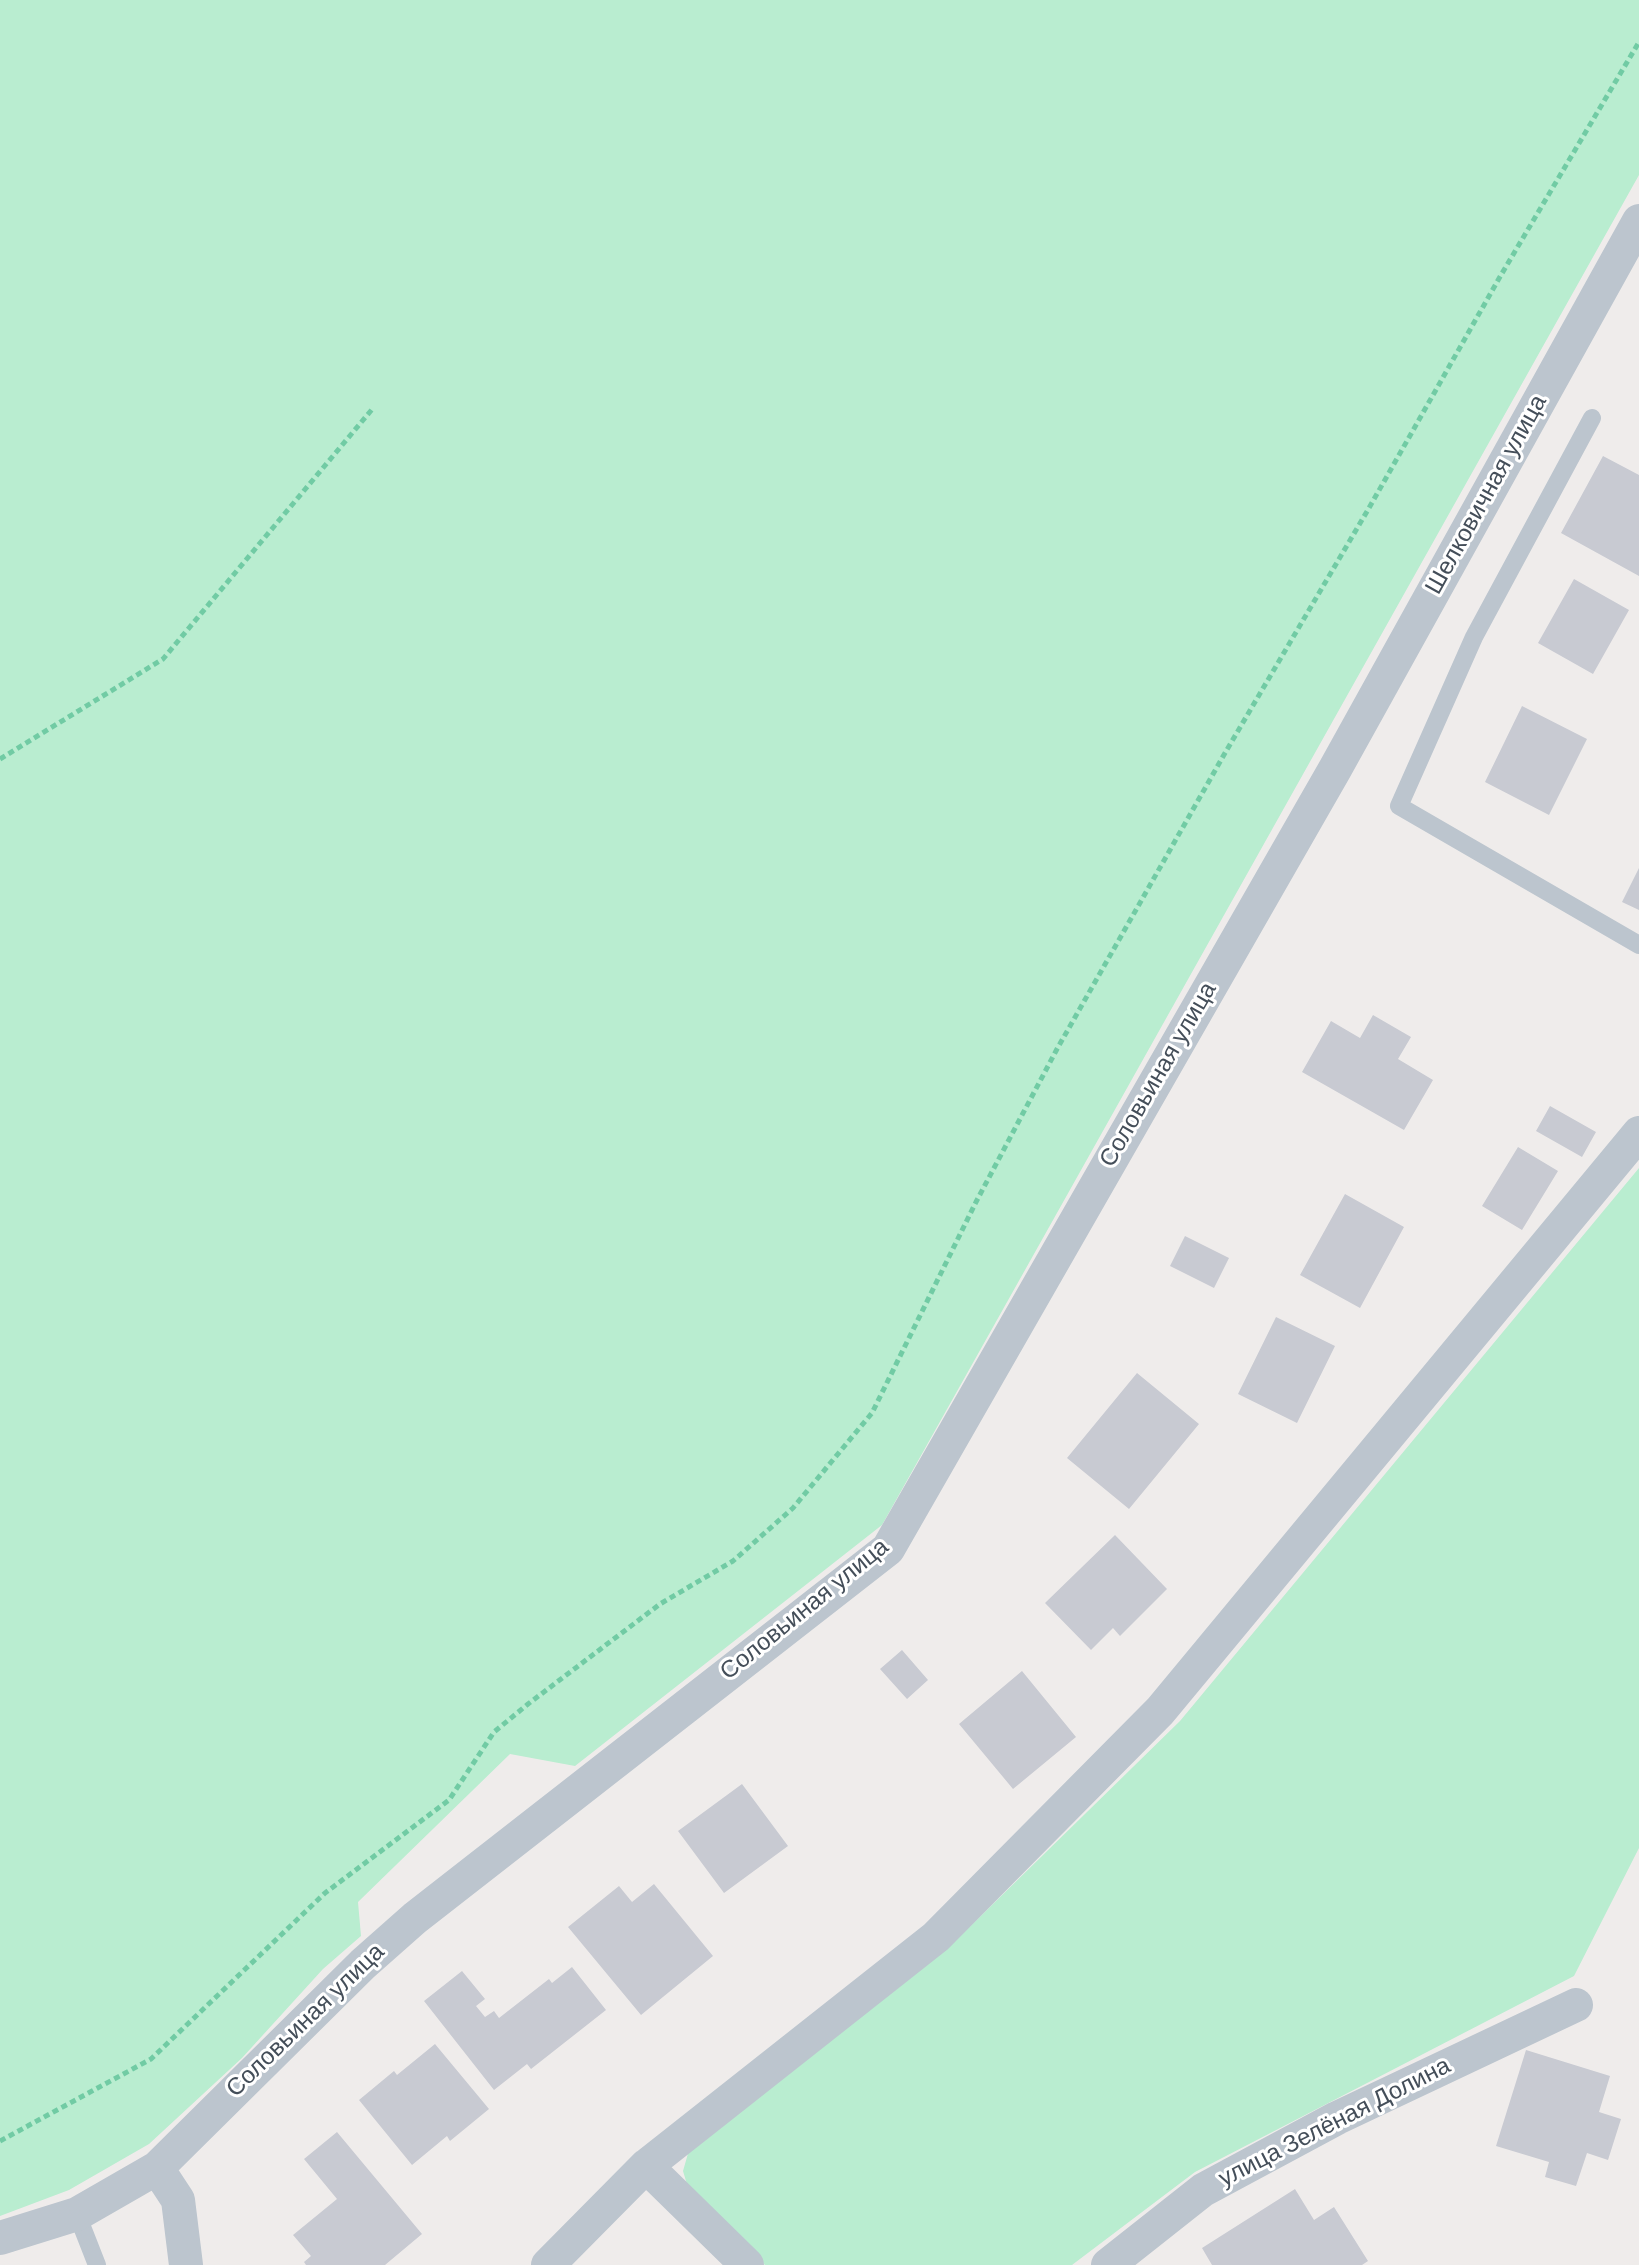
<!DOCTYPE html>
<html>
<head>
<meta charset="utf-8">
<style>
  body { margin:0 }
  canvas { display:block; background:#efeceb }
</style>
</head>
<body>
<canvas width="1639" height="2265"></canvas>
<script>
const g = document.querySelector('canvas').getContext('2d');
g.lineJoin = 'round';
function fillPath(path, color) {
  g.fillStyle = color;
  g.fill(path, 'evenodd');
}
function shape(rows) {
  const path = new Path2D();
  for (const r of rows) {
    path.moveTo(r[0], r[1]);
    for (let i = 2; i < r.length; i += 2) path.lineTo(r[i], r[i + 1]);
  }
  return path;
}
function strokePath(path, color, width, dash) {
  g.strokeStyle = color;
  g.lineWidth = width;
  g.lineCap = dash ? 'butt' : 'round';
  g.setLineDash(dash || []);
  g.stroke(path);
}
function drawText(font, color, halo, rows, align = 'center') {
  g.font = font + ' "DM Sans",sans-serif';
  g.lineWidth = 6;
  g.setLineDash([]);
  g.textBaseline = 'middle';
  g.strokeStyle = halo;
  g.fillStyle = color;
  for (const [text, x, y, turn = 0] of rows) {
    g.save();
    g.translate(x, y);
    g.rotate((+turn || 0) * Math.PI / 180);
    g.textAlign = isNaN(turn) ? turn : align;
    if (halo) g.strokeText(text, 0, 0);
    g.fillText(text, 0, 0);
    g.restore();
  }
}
const green = shape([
  [0,0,1639,0,1639,175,882,1525,575,1766,510,1754,358,1902,361,1936,323,1969,242,2058,149,2144,69,2190,0,2216],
  [1639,1168,1639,1848,1574,1976,1195,2172,1072,2265,765,2265,689,2191,683,2171,689,2150,948,1948,1180,1721]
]);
const building = shape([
  [1603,456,1639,475,1639,576,1561,533],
  [1574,579,1629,610,1593,674,1538,643],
  [1522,706,1587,739,1549,815,1485,782],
  [1639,868,1639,910,1622,902],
  [1373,1015,1411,1037,1398,1059,1433,1080,1404,1130,1302,1072,1331,1021,1360,1038],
  [1550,1106,1596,1132,1582,1157,1536,1131],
  [1518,1147,1558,1171,1522,1230,1482,1206],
  [1345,1194,1404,1227,1360,1308,1300,1275],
  [1185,1236,1229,1258,1214,1288,1170,1266],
  [1276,1317,1335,1346,1297,1423,1238,1394],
  [1137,1373,1199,1424,1129,1509,1067,1458],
  [1115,1535,1167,1589,1120,1636,1113,1628,1091,1650,1045,1603],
  [902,1650,928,1680,907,1699,880,1669],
  [1022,1671,1076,1737,1013,1789,959,1724],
  [742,1784,788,1846,724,1893,678,1831],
  [654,1884,713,1956,641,2015,568,1927,619,1886,632,1902],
  [572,1967,606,2010,531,2069,527,2064,494,2090,424,2001,462,1971,485,1999,476,2006,485,2017,494,2011,499,2018,549,1979,552,1983],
  [435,2044,489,2109,450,2141,447,2136,412,2165,359,2100,394,2071,397,2075],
  [1526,2050,1610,2076,1599,2112,1621,2119,1608,2160,1587,2153,1576,2186,1545,2177,1549,2162,1496,2146],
  [337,2132,422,2234,385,2265,306,2265,304,2262,311,2256,293,2235,337,2199,304,2159],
  [1295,2189,1314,2220,1334,2207,1368,2261,1362,2265,1212,2265,1202,2248]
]);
const path = shape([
  [0,759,163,659,374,407],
  [0,2141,151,2059,325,1893,449,1800,494,1732,528,1704,660,1604,733,1561,793,1508,872,1413,976,1202,1057,1049,1225,753,1369,508,1501,275,1639,42]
]);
const service = shape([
  [1592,418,1474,637,1399,806,1639,945],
  [77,2214,97,2265]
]);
const minor = shape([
  [646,2166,747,2265],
  [157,2168,178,2200,186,2265],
  [0,2238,77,2214,157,2168,363,1964,415,1918,888,1549,1335,769,1639,221],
  [548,2265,646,2166,936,1937,1160,1711,1639,1133],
  [1108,2265,1203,2190,1337,2118,1576,2005]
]);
const streetNames = [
  ["Шелковичная улица",1487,495,-61],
  ["Соловьиная улица",1159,1075,-60],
  ["Соловьиная улица",805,1610,-39],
  ["Соловьиная улица",306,2021,-44],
  ["улица Зелёная Долина",1335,2123,-27]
];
fillPath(green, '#b9edd0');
fillPath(building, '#c8cad2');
strokePath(path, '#71cba4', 5, [6, 4]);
strokePath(service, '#bcc5ce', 18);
strokePath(minor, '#bcc5ce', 34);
drawText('24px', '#444e59', '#fff', streetNames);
</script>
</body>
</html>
